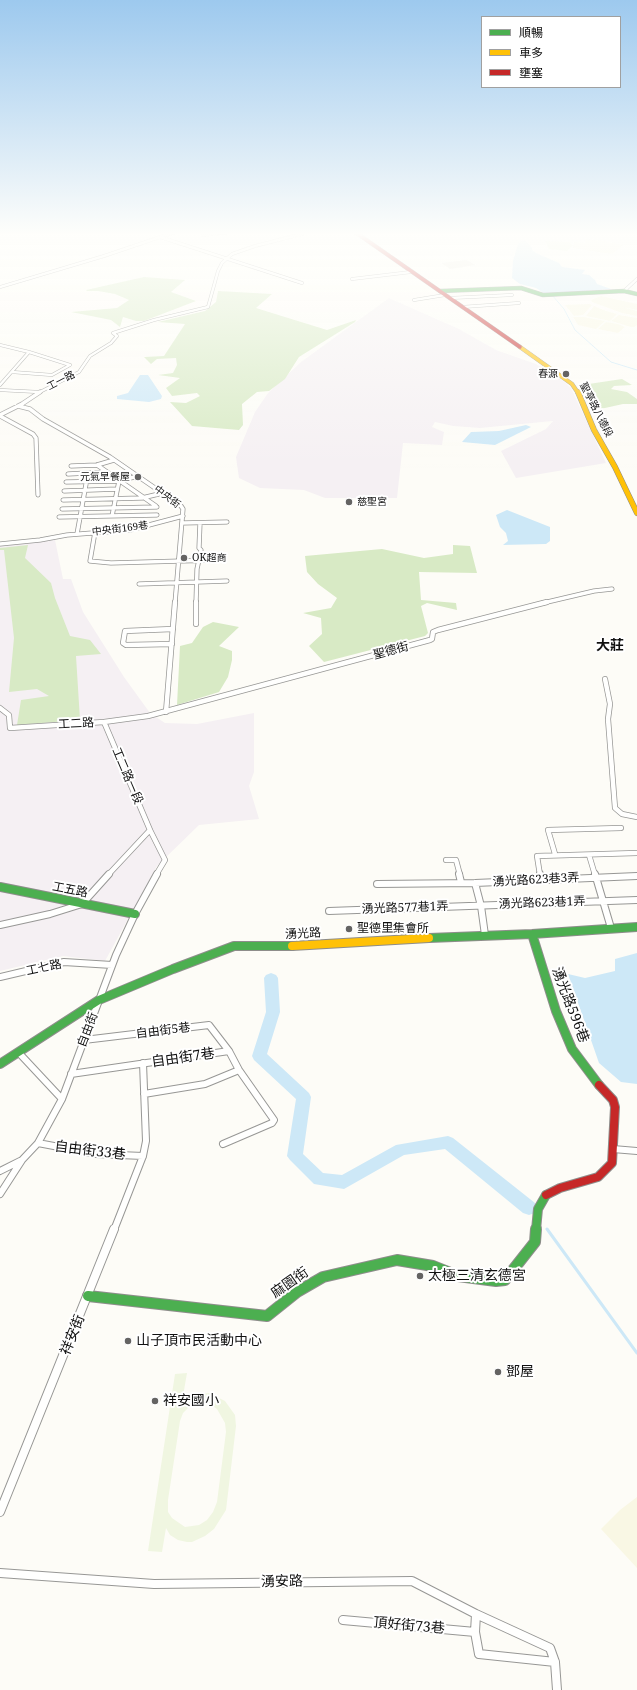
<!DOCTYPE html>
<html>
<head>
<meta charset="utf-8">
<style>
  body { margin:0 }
  #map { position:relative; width:637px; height:1690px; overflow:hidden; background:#fdfcf7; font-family:"Noto Serif","Noto Sans TC",serif }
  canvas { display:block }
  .legend { position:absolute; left:481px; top:16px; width:140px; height:72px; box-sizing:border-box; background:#fff; border:1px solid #a0a0a0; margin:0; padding:5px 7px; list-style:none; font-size:12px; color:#111 }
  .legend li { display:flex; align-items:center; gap:8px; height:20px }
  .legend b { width:20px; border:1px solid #a0a0a0 }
</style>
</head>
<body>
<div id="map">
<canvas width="637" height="1690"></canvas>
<ul class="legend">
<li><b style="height:5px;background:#4caf50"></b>順暢</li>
<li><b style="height:5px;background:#ffc107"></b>車多</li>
<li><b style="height:5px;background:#c62828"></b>壅塞</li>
</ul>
</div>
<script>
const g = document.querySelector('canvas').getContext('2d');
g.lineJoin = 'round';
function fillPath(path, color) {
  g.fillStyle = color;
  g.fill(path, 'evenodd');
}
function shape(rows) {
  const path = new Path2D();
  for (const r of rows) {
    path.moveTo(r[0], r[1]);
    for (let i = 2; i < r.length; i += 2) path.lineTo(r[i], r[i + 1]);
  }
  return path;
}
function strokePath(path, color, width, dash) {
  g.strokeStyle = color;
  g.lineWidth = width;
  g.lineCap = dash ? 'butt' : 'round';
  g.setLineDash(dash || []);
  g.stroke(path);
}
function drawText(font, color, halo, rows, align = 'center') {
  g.font = font + ' "Noto Serif","Noto Sans TC",serif';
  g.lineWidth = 4;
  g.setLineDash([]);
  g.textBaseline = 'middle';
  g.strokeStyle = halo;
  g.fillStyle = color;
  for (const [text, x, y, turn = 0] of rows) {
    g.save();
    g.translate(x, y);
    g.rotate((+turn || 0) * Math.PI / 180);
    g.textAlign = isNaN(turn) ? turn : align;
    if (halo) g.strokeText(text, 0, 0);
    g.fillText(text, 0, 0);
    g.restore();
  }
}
const industrial = shape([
  [389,298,459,329,496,350,536,364,562,380,571,388,606,463,516,478,501,451,546,429,553,421,480,428,453,426,435,422,432,427,444,432,442,445,403,443,397,498,325,498,304,490,260,488,239,478,236,457,255,412,268,393,301,362],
  [55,540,63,579,71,579,83,612,124,677,150,713,165,723,197,724,254,713,254,772,249,786,259,819,199,825,157,866,105,961,63,956,0,971,0,546]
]);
const farmland = shape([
  [586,239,603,241,623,245,612,254,573,248,574,242,585,243],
  [601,296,637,304,637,310,623,307,637,311,637,316,622,313,592,302,591,300],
  [589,304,592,305,583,315,574,316,565,305],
  [594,306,606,311,617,314,610,321,586,316],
  [619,315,637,318,637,325,634,327,631,327,611,321],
  [573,317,584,317,605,321,596,329,578,325],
  [606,322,618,324,625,327,618,333,598,329],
  [637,1497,637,1568,601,1529,620,1510]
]);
const green = shape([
  [545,241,570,242,571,244,573,245,567,251,549,249]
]);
const forest = shape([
  [144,277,185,280,171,292,196,301,144,321,136,321,123,317,120,327,111,320,71,312,117,308,129,300,115,294,98,291,87,291,86,290],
  [218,291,272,294,256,308,327,330,356,320,355,322,299,357,285,379,269,391,257,392,242,404,243,425,239,430,192,426,170,402,186,403,200,396,197,393,172,396,166,388,180,378,158,375,173,373,177,365,176,358,157,359,151,364,144,357,164,356,185,324,158,322,205,311,216,302],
  [622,379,632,385,614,386,611,389,627,392,637,399,637,404,623,404,605,408,591,409,582,385],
  [28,545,25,558,51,583,55,598,70,636,90,640,101,654,76,656,80,720,17,725,21,700,49,696,37,689,9,692,14,638,4,550,0,550,0,548],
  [453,545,470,546,477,573,419,572,421,600,456,603,457,610,427,603,421,606,428,633,425,636,324,662,309,646,322,634,321,618,303,613,331,608,337,598,318,584,307,572,305,556,382,549,424,558,453,554],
  [213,622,239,627,219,646,232,651,232,660,228,677,219,692,177,705,180,646,192,643,203,627]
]);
const pitch = shape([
  [187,1373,182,1402,190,1395,209,1393,225,1401,235,1415,236,1426,226,1510,214,1529,205,1536,192,1542,187,1542,178,1540,170,1535,166,1528,162,1552,148,1551,175,1374],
  [202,1404,210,1404,217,1409,225,1423,226,1432,217,1502,213,1512,207,1520,199,1525,185,1527,172,1518,168,1512,168,1500,180,1421,183,1413,188,1408]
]);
const plaza = shape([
  [466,260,476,265,450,269,441,263]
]);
const water = shape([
  [522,240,526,241,532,248,532,250,538,254,559,263,562,267,585,270,582,274,589,275,595,280,597,284,611,289,545,294,536,288,520,284,512,278,513,261,518,244],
  [140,375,148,375,162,396,161,399,149,402,117,399,117,396,128,393],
  [526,425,531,427,495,445,462,442,471,432,499,431],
  [507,510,550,527,550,541,546,544,503,545,508,541,506,533,500,527,496,515],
  [637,953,637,1084,621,1082,599,1063,568,974,585,978,615,971,615,959]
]);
const streamFar1 = shape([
  [552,295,564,309,575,330,611,362,637,370]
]);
const stream = shape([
  [547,1229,637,1353]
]);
const river = shape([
  [271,973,276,975,278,978,280,1012,267,1054,309,1093,311,1097,303,1154,323,1173,342,1175,396,1145,448,1136,453,1138,535,1203,537,1208,535,1213,529,1215,523,1213,445,1149,404,1155,344,1189,314,1184,290,1160,287,1156,296,1099,254,1060,252,1056,266,1012,264,978,266,975,271,973]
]);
const streetFar4 = shape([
  [203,235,230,232],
  [160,237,302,283],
  [352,279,411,272],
  [0,287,104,256,175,232],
  [624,291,637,279],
  [450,298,512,295],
  [414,300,445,295],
  [462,307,519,303],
  [0,345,29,352,70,365,52,375,12,372],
  [0,385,29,352],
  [0,390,39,392],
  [38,393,79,372,90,356,111,343,117,336,113,333,154,320,208,307,218,271,222,263,232,254,255,246,302,234]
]);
const streetFar3 = shape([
  [18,406,30,409,43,419,110,457,181,506,183,509,175,603],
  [0,415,22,404,40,392],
  [0,416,33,434,36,438,38,495],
  [97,465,156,506],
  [71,466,97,465,114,460],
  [68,474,107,472],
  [66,482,119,481,138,476],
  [64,491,117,489],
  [63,500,142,498,163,493],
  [62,509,157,507],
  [112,516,119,481],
  [59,517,157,515],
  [182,523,227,522],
  [95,532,90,561,111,563,217,560],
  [77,534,88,473],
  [0,544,40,540,67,535,130,530,183,516],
  [139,584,227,581],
  [196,603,197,569,201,550,199,548,200,523],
  [543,603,594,591,612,589]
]);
const streetFar2 = shape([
  [196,624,196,602],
  [172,644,126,645,123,643,125,631,173,629],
  [605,679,610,704,608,719,615,808,622,814,637,817],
  [0,708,9,715,10,728,104,722,148,716,430,640,432,639,433,632,438,630,547,602],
  [166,712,175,602],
  [104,722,150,830,165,860,156,875],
  [555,854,548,830,621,828],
  [589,855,595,875],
  [446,860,456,860,460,875],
  [108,875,150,830],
  [540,875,537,856,637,853]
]);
const streetFar1 = shape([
  [459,874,461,882],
  [540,874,541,880],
  [595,874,611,928],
  [475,883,481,906,485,935],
  [377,884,475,883,637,876],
  [329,911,637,900],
  [0,925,50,914,82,904,109,874],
  [0,977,64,962,112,965],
  [84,1040,209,1025,229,1051],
  [19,1053,62,1099],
  [71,1074,229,1051,239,1070,274,1120,272,1123,223,1144],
  [144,1094,205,1084,239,1070],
  [38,1143,96,1154,143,1156],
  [613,1149,637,1151],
  [0,1171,20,1161],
  [0,1194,22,1160,38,1143,62,1099,116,955,135,914,157,874],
  [114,1230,143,1156,146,1141,143,1063]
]);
const street = shape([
  [0,1512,114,1229],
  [0,1573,154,1584,412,1581,476,1614,550,1648,555,1662,557,1690],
  [476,1614,475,1632,479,1654,555,1662],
  [343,1620,475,1632]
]);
const fastFar2 = shape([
  [440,291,521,288,543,295,624,291,637,294]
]);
const fastFar1 = shape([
  [0,887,135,914],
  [532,934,556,1011,572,1049,599,1085],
  [429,938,532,934,637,927],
  [0,1064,99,1000,173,969,234,946,292,946],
  [536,1230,538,1209,546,1195]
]);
const fast = shape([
  [88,1296,267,1316,297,1292,323,1277,397,1260,433,1266,458,1276,496,1281,505,1280,535,1242,536,1229]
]);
const slowFar2 = shape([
  [520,347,572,384,578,393]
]);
const slowFar1 = shape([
  [578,392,594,430,615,467,637,513]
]);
const slow = shape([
  [292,946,429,938]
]);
const jamFar1 = shape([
  [355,232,520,347]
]);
const jam = shape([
  [546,1195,560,1188,598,1177,612,1163,615,1107,613,1100,599,1085]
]);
const markers = [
  [566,374,4,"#646362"],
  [138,477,4,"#646362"],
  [349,502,4,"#646362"],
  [184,558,4,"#646362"],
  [349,929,4,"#646362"],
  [420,1276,4,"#646362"],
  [128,1341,4,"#646362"],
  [498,1372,4,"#646362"],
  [155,1401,4,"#646362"]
];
const farPoinames = [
  ["春源",558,374],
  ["元氣早餐屋",130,477],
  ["慈聖宮",357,502,"left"],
  ["OK超商",192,558,"left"]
];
const farStreetnames = [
  ["工一路",61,381,-27],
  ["聖亭路八德段",596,410,63],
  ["中央街",167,497,37],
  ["中央街169巷",120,529,-7]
];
const streetNames = [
  ["聖德街",391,651,-15],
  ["工二路",76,724,-3],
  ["工二路一段",127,776,67],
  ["湧光路623巷3弄",536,880,-3],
  ["工五路",70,890,11],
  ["湧光路623巷1弄",542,903,-2],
  ["湧光路577巷1弄",405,908,-2],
  ["湧光路",303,934,-3],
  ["工七路",44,968,-12],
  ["自由街",88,1030,-69],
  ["自由街5巷",163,1031,-7]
];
const poiNames = [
  ["聖德里集會所",357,929]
];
const quarterNames = [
  ["大莊",610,646]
];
const nearStreetnames = [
  ["湧光路596巷",570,1005,69],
  ["自由街7巷",183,1058,-8],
  ["自由街33巷",90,1151,7],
  ["麻園街",290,1283,-35],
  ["祥安街",73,1335,-68],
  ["湧安路",282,1582,-1],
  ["頂好街73巷",409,1626,5]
];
const nearPoinames = [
  ["太極三清玄德宮",428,1276],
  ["山子頂市民活動中心",136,1341],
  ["鄧屋",506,1372],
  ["祥安國小",163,1401]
];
fillPath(industrial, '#f5f0f3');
fillPath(farmland, '#f9f7e4');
fillPath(green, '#e7f3d7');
fillPath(forest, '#d8eac5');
fillPath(pitch, '#f0f6e1');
fillPath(plaza, '#edebe2');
fillPath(water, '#cde8f7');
strokePath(streamFar1, '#cde8f7', 1);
strokePath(stream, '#cde8f7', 3);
fillPath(river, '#cde8f7');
strokePath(streetFar4, '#979795', 3.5);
strokePath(streetFar3, '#979795', 5);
strokePath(streetFar2, '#979795', 6);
strokePath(streetFar1, '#979795', 8);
strokePath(street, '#979795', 10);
strokePath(fastFar2, '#8e8d8b', 4.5);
strokePath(fastFar1, '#8e8d8b', 10);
strokePath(fast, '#8e8d8b', 12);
strokePath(slowFar2, '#8e8d8b', 4.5);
strokePath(slowFar1, '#8e8d8b', 6);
strokePath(slow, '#8e8d8b', 10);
strokePath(jamFar1, '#8e8d8b', 4.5);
strokePath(jam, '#8e8d8b', 10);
strokePath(streetFar4, '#fffffe', 2.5);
strokePath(streetFar3, '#fffffe', 3.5);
strokePath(streetFar2, '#fffffe', 4.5);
strokePath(streetFar1, '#fffffe', 6);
strokePath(street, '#fffffe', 8);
strokePath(fastFar2, '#4caf50', 3.5);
strokePath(fastFar1, '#4caf50', 8);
strokePath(fast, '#4caf50', 10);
strokePath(slowFar2, '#ffc107', 3.5);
strokePath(slowFar1, '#ffc107', 5);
strokePath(slow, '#ffc107', 8);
strokePath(jamFar1, '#c62828', 3.5);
strokePath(jam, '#c62828', 8);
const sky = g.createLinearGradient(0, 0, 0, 468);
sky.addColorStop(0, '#9dc9ee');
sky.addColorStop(0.5, '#fefefb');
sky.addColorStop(1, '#fefefb00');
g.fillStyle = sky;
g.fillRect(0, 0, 637, 468);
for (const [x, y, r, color] of markers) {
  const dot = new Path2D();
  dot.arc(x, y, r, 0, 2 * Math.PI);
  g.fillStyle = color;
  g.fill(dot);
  strokePath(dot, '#fff', 1.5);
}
drawText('10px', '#111', '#fff', farPoinames, 'right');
drawText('10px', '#111', '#fff', farStreetnames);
drawText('12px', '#111', '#fff', streetNames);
drawText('12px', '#111', '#fff', poiNames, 'left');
drawText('bold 14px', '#111', '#fff', quarterNames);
drawText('14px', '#111', '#fff', nearStreetnames);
drawText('14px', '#111', '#fff', nearPoinames, 'left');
</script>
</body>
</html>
